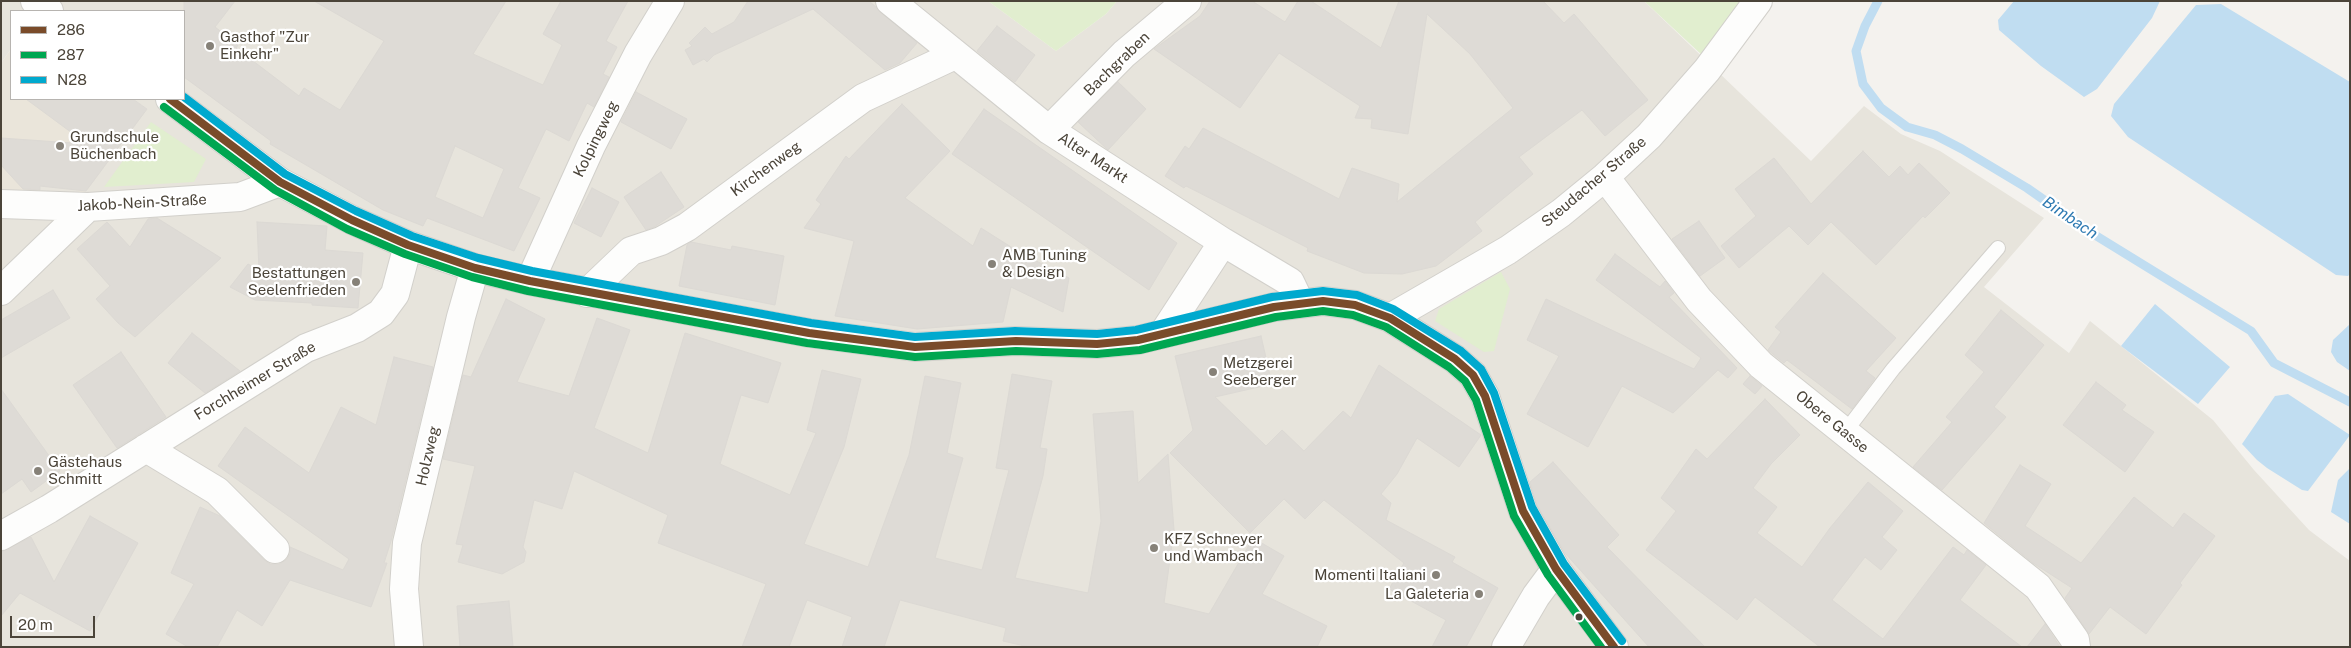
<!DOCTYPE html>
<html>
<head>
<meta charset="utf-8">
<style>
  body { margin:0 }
  #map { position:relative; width:2351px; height:648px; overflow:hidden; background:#f4f2ee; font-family:"Public Sans",sans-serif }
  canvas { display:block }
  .frame { position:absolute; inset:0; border:2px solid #4b4439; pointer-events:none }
  .legend { position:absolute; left:10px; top:10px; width:175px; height:90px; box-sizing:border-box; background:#fff; border:1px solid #b7b4b0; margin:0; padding:6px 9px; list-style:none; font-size:15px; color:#4b4439 }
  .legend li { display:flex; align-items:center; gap:10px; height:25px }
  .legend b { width:25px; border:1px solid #b7b4b0 }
  .scale { position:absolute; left:10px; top:616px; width:85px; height:22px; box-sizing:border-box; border:2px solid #4b4439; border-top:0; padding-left:6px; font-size:15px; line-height:18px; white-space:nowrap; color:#4b4439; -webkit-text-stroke:4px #fff; paint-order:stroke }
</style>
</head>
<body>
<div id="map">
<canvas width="2351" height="648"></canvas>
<div class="frame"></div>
<ul class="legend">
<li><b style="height:6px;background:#7a4b2a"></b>286</li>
<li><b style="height:6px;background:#00a651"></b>287</li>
<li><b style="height:6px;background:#00a9ce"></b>N28</li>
</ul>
<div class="scale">20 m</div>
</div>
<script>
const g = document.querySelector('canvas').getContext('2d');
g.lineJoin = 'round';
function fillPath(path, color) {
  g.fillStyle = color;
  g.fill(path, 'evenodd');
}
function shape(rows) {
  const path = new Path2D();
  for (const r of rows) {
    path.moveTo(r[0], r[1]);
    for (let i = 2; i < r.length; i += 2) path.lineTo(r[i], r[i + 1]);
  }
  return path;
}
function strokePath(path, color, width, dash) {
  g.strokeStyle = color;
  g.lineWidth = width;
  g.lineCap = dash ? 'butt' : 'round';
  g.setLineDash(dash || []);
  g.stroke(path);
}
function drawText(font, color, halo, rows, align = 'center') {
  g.font = font + ' "Public Sans",sans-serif';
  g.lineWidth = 4.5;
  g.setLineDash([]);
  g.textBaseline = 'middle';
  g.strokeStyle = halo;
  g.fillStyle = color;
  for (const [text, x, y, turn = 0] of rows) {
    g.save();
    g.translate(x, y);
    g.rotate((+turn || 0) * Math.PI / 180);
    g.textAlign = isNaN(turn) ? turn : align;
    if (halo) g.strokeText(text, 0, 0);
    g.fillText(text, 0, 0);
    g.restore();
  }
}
const residential = shape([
  [1,1,988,1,1056,51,1106,14,1117,1,1644,1,1811,161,1864,106,1901,134,1940,151,2044,218,1984,287,2069,353,2090,321,2213,420,2254,470,2309,530,2350,561,2350,647,1,647,1,190,39,192,40,186,147,109,133,99,184,99,184,11,11,11,11,49,1,63]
]);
const education = shape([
  [11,49,11,99,133,99,147,109,83,195,67,183,40,186,40,192,1,190,1,63]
]);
const green = shape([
  [988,1,1117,1,1106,14,1056,51],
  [1644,1,1744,1,1703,56],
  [151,122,206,159,194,182,104,187],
  [1501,272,1510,289,1494,351,1484,352,1435,321,1439,309]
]);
const water = shape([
  [2014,1,2160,1,2152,18,2097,89,2084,97,2041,66,1999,30,1998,20],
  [2221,4,2350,82,2350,274,2348,276,2336,275,2128,137,2111,116,2114,104,2196,5],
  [2155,304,2230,367,2198,404,2121,346],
  [2350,324,2350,371,2337,362,2331,352,2333,340],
  [2288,394,2350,435,2308,491,2302,490,2267,468,2257,460,2242,444,2275,396],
  [2350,468,2350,524,2331,512,2338,480]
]);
const stream = shape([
  [1878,1,1865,26,1856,51,1863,84,1881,108,1907,127,1935,135,1962,149,2027,188,2090,232,2251,331,2274,363,2350,402]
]);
const building = shape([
  [184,1,235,1,215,27,238,45,236,48,299,96,304,88,340,110,384,41,314,1,506,1,473,54,543,85,562,45,543,34,561,1,628,1,606,41,617,47,603,74,609,77,594,107,587,103,569,141,546,129,518,188,540,198,514,251,427,218,423,226,383,210,270,144,271,141,184,77,184,1],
  [455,146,504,169,483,218,435,197,455,146],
  [748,1,869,1,917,43,900,63,885,70,813,9,714,55,707,62,704,59,693,65,685,50,692,46,689,43,705,27,712,34,734,22,748,1],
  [1210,1,1252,1,1285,22,1298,1,1311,1,1381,48,1399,1,1543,1,1564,23,1574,14,1648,100,1605,136,1582,110,1519,157,1533,174,1475,222,1482,231,1436,266,1402,274,1364,273,1307,251,1308,248,1186,186,1184,188,1165,176,1185,146,1189,149,1203,128,1339,199,1352,168,1399,184,1397,202,1513,108,1470,54,1427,14,1408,134,1371,128,1372,119,1355,118,1360,106,1279,53,1240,108,1154,49,1200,16,1210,1],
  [997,26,1035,55,1015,82,977,51,997,26],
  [1118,82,1146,109,1108,150,1078,122,1118,82],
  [636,92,687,119,671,149,621,122,636,92],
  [26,99,133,99,147,109,86,191,40,186,40,190,23,189,1,165,1,138,87,144,26,99],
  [902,104,950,151,905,198,973,246,981,228,1019,252,1069,278,1063,312,1011,287,1003,322,917,329,835,316,854,241,804,228,821,204,816,200,846,156,849,159,902,104],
  [984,109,1177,243,1149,290,952,154,984,109],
  [1863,151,1889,177,1900,166,1908,175,1919,163,1950,193,1925,218,1923,216,1876,265,1831,222,1808,245,1789,226,1739,268,1721,246,1756,216,1735,189,1774,158,1811,204,1863,151],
  [661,172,684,207,654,227,646,230,624,197,661,172],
  [592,188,619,202,601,237,574,223,592,188],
  [157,218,221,258,135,337,118,323,96,299,110,286,77,249,107,222,130,247,148,219,157,218],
  [1699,221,1725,258,1700,276,1672,239,1699,221],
  [257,222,327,226,325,250,363,253,358,308,312,305,312,303,255,300,230,287,248,264,259,270,257,222],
  [691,242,731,250,732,246,784,256,775,305,679,286,687,245,691,242],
  [1615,254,1660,287,1665,281,1674,293,1669,297,1737,368,1728,378,1718,370,1673,413,1622,386,1588,447,1527,414,1559,356,1527,340,1546,299,1694,369,1701,358,1596,280,1615,254],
  [1823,273,1896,338,1866,371,1875,378,1852,409,1787,360,1784,363,1768,350,1781,332,1775,327,1823,273],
  [53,290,70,318,1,358,1,320,53,290],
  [506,299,545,319,517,382,569,396,597,318,630,330,594,428,648,453,685,333,781,363,768,403,741,395,720,464,790,495,816,433,807,430,822,370,861,379,844,447,804,544,868,567,909,455,925,376,961,383,947,453,963,458,935,558,982,570,1009,470,996,468,1012,374,1052,381,1040,448,1047,449,1043,476,1015,578,1088,593,1101,521,1093,414,1133,411,1138,483,1168,454,1174,530,1164,603,1209,614,1253,538,1284,556,1262,594,1327,626,1317,647,1029,647,1003,641,1006,628,900,600,884,647,842,647,852,617,807,600,789,647,742,647,766,584,658,543,668,515,574,471,562,509,534,500,523,547,526,552,524,562,502,574,458,562,463,545,456,544,475,466,443,459,463,375,471,377,506,299],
  [2001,310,2044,345,1994,407,2006,417,1942,490,1913,467,1952,422,1946,417,1984,372,1965,355,2001,310],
  [192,333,240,371,205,393,168,363,192,333],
  [1261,336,1272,384,1215,397,1266,446,1282,430,1304,451,1343,411,1351,418,1379,365,1481,435,1459,467,1417,438,1397,474,1381,494,1391,503,1386,520,1455,557,1452,562,1498,588,1466,647,1432,647,1446,620,1389,589,1404,563,1324,500,1305,519,1284,499,1250,533,1170,453,1193,430,1175,356,1261,336],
  [121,352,166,417,117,448,73,385,121,352],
  [394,357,433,367,391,541,384,563,387,563,371,607,290,580,262,626,237,610,217,647,188,647,166,634,194,584,171,573,200,507,220,516,264,560,270,564,279,564,286,560,290,554,290,547,343,570,349,559,218,466,245,427,309,473,341,407,376,425,394,357],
  [1750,376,1762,386,1755,394,1743,384,1750,376],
  [2096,382,2126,405,2122,410,2154,432,2125,472,2063,425,2096,382],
  [1,389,60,471,31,492,22,479,1,494,1,389],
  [1765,399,1800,435,1771,464,1753,488,1777,507,1757,533,1802,567,1830,528,1868,482,1903,511,1882,537,1897,550,1881,570,1865,557,1832,600,1883,639,1953,547,1964,555,1967,550,1986,565,1960,600,2022,647,1820,647,1755,597,1737,620,1646,550,1676,511,1661,498,1696,449,1707,459,1765,399],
  [1553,462,1619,535,1607,547,1705,647,1649,647,1565,553,1537,505,1530,482,1553,462],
  [2020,465,2051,484,2025,526,2081,563,2134,497,2173,528,2184,513,2215,536,2180,583,2182,585,2146,634,2110,607,2089,634,2065,598,2072,588,2033,563,1984,523,2020,465],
  [90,516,138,543,90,631,20,593,1,616,1,552,31,537,54,582,90,516],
  [509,601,513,647,460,647,457,606,509,601],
  [2045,624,2060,647,2027,647,2045,624]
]);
const service = shape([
  [1845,432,1893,369,1998,248]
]);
const minor = shape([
  [35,1,49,11],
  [890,1,1049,130,1223,242,1290,282,1300,303],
  [170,99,280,182,352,220,408,245,475,268,530,281,809,333,915,347,1016,341,1097,344,1138,340,1274,307,1323,301,1355,305,1390,318,1455,359,1473,375,1485,396,1523,511,1556,569,1614,647],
  [1049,130,1124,54,1187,1],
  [1605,177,1699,300,1761,365,2038,587,2075,640,2076,647],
  [1,204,88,207,240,197,280,182],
  [530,281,591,146,638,54,670,1],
  [1,291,88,207],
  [587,293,631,251,661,241,687,227,863,98,955,55],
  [1390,318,1508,250,1561,213,1605,177,1649,136,1707,70,1758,1],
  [1163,334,1223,242],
  [146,448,217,491,275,549],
  [1,536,49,509,306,348,357,328,381,313,395,294,408,245],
  [409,647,404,589,407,543,461,317,475,268],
  [1506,647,1536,596,1556,569]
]);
const bus1 = shape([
  [170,99,280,182,352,220,408,245,475,268,530,281,809,333,915,347,1016,341,1097,344,1138,340,1274,307,1323,301,1355,305,1390,318,1455,359,1473,375,1485,396,1523,511,1556,569,1614,647]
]);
const bus2 = shape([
  [164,107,275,190,347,229,405,254,472,277,528,291,807,343,915,357,1016,351,1097,354,1140,350,1276,317,1323,311,1353,315,1386,327,1449,367,1465,381,1476,400,1514,516,1548,575,1601,647]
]);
const bus3 = shape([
  [184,97,285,174,356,211,412,236,478,258,532,271,811,323,915,337,1015,331,1097,334,1136,330,1272,297,1323,291,1357,295,1393,309,1461,351,1481,369,1494,393,1532,507,1564,564,1622,641]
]);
const markers = [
  [210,46,5,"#868178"],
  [60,146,5,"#868178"],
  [992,264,5,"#868178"],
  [356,282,5,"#868178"],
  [1213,372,5,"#868178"],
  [38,471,5,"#868178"],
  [1154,548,5,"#868178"],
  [1436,575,5,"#868178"],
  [1479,594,5,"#868178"],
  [1579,617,4.5,"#4b4439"]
];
const poiNames = [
  ["Gasthof \"Zur",220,37],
  ["Einkehr\"",220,54],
  ["Grundschule",70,137],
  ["Büchenbach",70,154],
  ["AMB Tuning",1002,255],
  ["& Design",1002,272],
  ["Bestattungen",346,273,"right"],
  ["Seelenfrieden",346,290,"right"],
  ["Metzgerei",1223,363],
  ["Seeberger",1223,380],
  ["Gästehaus",48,462],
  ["Schmitt",48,479],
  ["KFZ Schneyer",1164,539],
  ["und Wambach",1164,556],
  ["Momenti Italiani",1426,575,"right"],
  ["La Galeteria",1469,594,"right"]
];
const streetNames = [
  ["Bachgraben",1117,64,-44],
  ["Kolpingweg",596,139,-64],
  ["Alter Markt",1093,158,33],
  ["Kirchenweg",766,169,-36],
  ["Steudacher Straße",1594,182,-40],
  ["Jakob-Nein-Straße",142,203,-3],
  ["Forchheimer Straße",255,381,-31],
  ["Obere Gasse",1832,422,39],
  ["Holzweg",428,456,-77]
];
const waterNames = [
  ["Bimbach",2070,218,34]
];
fillPath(residential, '#e7e4dc');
fillPath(education, '#eae5da');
fillPath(green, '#e1eecf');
fillPath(water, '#c0ddf1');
strokePath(stream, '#c0ddf1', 9);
fillPath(building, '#dedbd6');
strokePath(building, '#dcd9d4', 1);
strokePath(service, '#d2d0cb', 16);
strokePath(minor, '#d2d0cb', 30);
strokePath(service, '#fdfdfc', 14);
strokePath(minor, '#fdfdfc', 28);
strokePath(bus1, '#7a4b2a', 8);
strokePath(bus2, '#00a651', 8);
strokePath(bus3, '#00a9ce', 8);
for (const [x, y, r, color] of markers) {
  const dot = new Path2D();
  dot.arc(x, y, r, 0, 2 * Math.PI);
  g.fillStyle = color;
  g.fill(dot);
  strokePath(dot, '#fff', 2);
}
drawText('15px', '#4b4439', '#fff', poiNames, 'left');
drawText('15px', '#4b4439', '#fff', streetNames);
drawText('italic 16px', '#2e7ab2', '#fff', waterNames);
</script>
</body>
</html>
